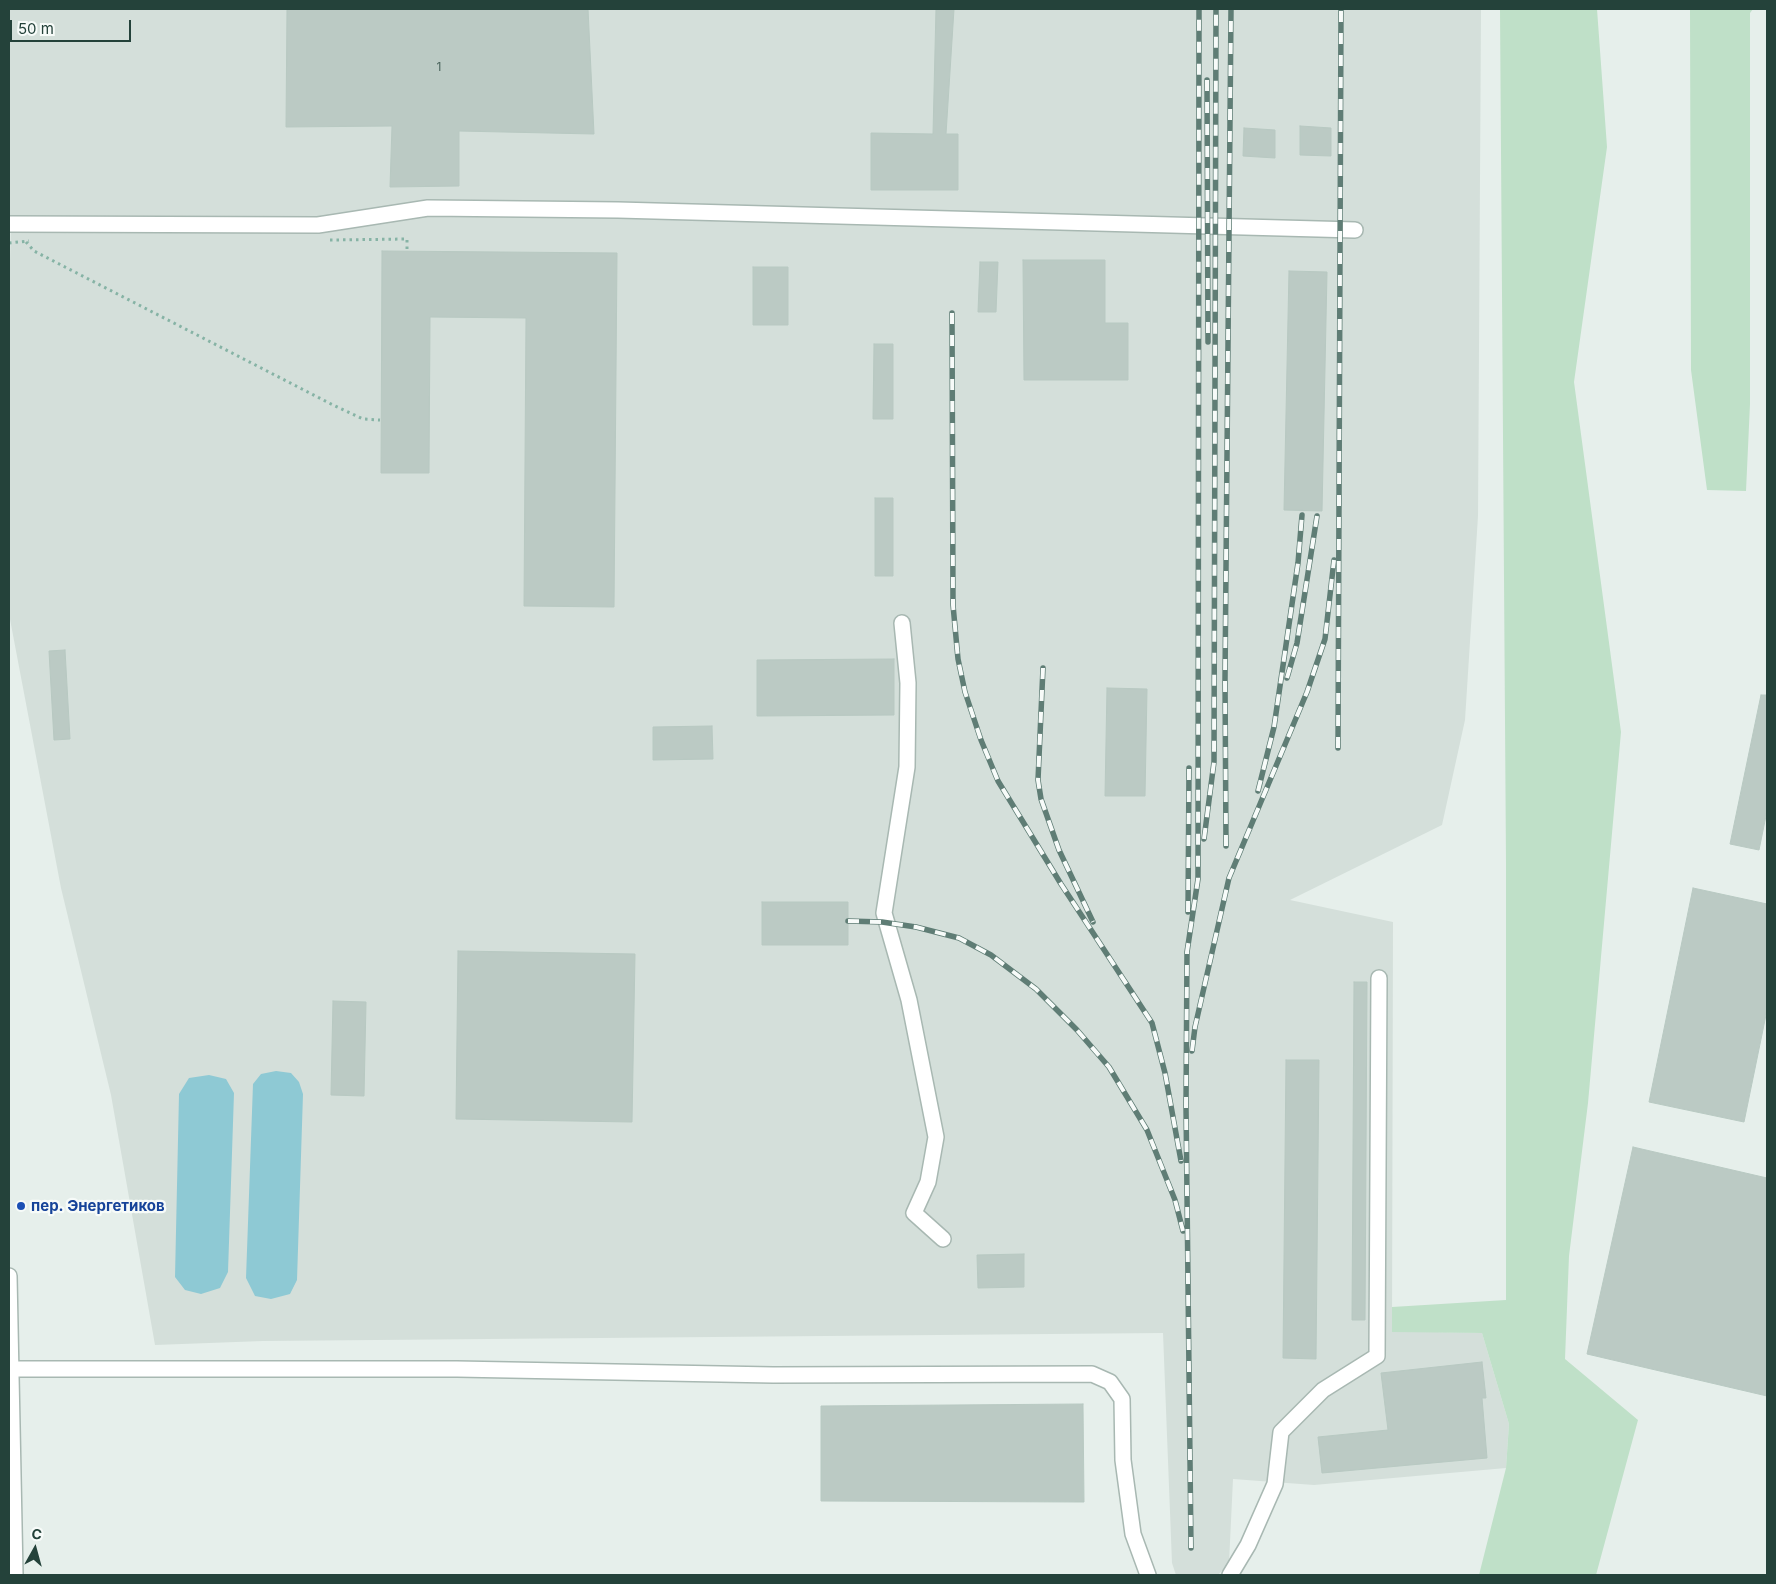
<!DOCTYPE html>
<html>
<head>
<meta charset="utf-8">
<style>
  body { margin:0 }
  #map { position:relative; width:1776px; height:1584px; overflow:hidden; background:#e6efeb; font-family:Inter,sans-serif }
  canvas { display:block }
  .frame { position:absolute; inset:0; border:10px solid #24423a; pointer-events:none }
  .north { position:absolute; left:10px; top:1524px; width:50px; height:50px; -webkit-text-stroke:4px #f7fbf9; paint-order:stroke; rotate:7deg; font-size:14px; font-weight:700; line-height:20px; text-align:center; color:#24423a }
  .north::after { content:''; display:block; margin:auto; width:18px; height:22px; background:#24423a; clip-path:polygon(50% 0,100% 100%,50% 72%,0 100%) }
  .scale { position:absolute; left:10px; top:20px; width:121px; height:22px; box-sizing:border-box; border:2px solid #24423a; border-top:0; padding-left:6px; font-size:15px; line-height:18px; white-space:nowrap; color:#24423a; -webkit-text-stroke:4px #f7fbf9; paint-order:stroke }
</style>
</head>
<body>
<div id="map">
<canvas width="1776" height="1584"></canvas>
<div class="frame"></div>
<div class="north">С</div>
<div class="scale">50 m</div>
</div>
<script>
const g = document.querySelector('canvas').getContext('2d');
g.lineJoin = 'round';
function fillPath(path, color) {
  g.fillStyle = color;
  g.fill(path, 'evenodd');
}
function shape(rows) {
  const path = new Path2D();
  for (const r of rows) {
    path.moveTo(r[0], r[1]);
    for (let i = 2; i < r.length; i += 2) path.lineTo(r[i], r[i + 1]);
  }
  return path;
}
function strokePath(path, color, width, dash) {
  g.strokeStyle = color;
  g.lineWidth = width;
  g.lineCap = dash ? 'butt' : 'round';
  g.setLineDash(dash || []);
  g.stroke(path);
}
function drawText(font, color, halo, rows, align = 'center') {
  g.font = font + ' Inter,sans-serif';
  g.lineWidth = 4.5;
  g.setLineDash([]);
  g.textBaseline = 'middle';
  g.strokeStyle = halo;
  g.fillStyle = color;
  for (const [text, x, y, turn = 0] of rows) {
    g.save();
    g.translate(x, y);
    g.rotate((+turn || 0) * Math.PI / 180);
    g.textAlign = isNaN(turn) ? turn : align;
    if (halo) g.strokeText(text, 0, 0);
    g.fillText(text, 0, 0);
    g.restore();
  }
}
const built = shape([
  [9,9,1481,9,1478,516,1465,720,1442,825,1290,900,1393,922,1392,1331,1482,1333,1509,1424,1506,1468,1314,1485,1233,1479,1229,1563,1218,1575,1176,1575,1172,1563,1163,1333,263,1341,155,1345,111,1095,61,888,9,614,9,296,11,224,9,211]
]);
const green = shape([
  [1500,9,1597,9,1607,147,1574,382,1621,732,1588,1103,1569,1256,1565,1359,1638,1420,1596,1575,1479,1575,1506,1468,1509,1424,1482,1333,1392,1332,1392,1307,1506,1300,1506,862],
  [1690,9,1753,9,1750,13,1750,404,1746,491,1707,490,1691,370]
]);
const water = shape([
  [276,1071,291,1073,299,1082,303,1094,297,1280,290,1294,271,1299,255,1296,246,1278,253,1084,261,1074],
  [209,1075,226,1079,234,1093,228,1272,220,1288,201,1294,185,1290,175,1277,179,1094,189,1078]
]);
const building = shape([
  [287,9,588,9,594,134,459,131,459,186,390,187,392,126,286,127,287,9],
  [936,9,954,9,946,134,958,134,958,190,871,190,871,133,933,134,936,9],
  [1300,126,1331,128,1331,156,1300,155,1300,126],
  [1244,128,1275,130,1275,158,1243,156,1244,128],
  [382,251,617,253,614,607,524,606,526,318,430,317,429,473,381,473,382,251],
  [1023,260,1105,260,1105,323,1128,323,1128,380,1024,380,1023,260],
  [980,262,998,262,996,312,978,312,980,262],
  [753,267,788,267,788,325,753,325,753,267],
  [1289,271,1327,272,1322,511,1284,510,1289,271],
  [874,344,893,344,893,419,873,419,874,344],
  [875,498,893,498,893,576,875,576,875,498],
  [65,650,70,739,54,740,49,651,65,650],
  [894,659,894,715,757,716,757,660,894,659],
  [1107,688,1147,689,1145,796,1105,796,1107,688],
  [1761,695,1767,695,1767,811,1759,850,1730,844,1761,695],
  [712,726,713,759,653,760,653,727,712,726],
  [1693,888,1767,904,1767,1010,1744,1122,1649,1102,1693,888],
  [762,902,848,902,848,945,762,945,762,902],
  [458,951,635,954,632,1122,456,1119,458,951],
  [1354,982,1367,982,1365,1320,1352,1320,1354,982],
  [333,1001,366,1002,364,1096,331,1095,333,1001],
  [1286,1060,1319,1060,1316,1359,1283,1358,1286,1060],
  [1633,1147,1767,1178,1767,1396,1587,1354,1633,1147],
  [1024,1254,1024,1287,978,1288,977,1255,1024,1254],
  [1482,1362,1486,1398,1482,1398,1487,1458,1322,1473,1318,1437,1388,1430,1381,1373,1482,1362],
  [1083,1404,1084,1502,821,1501,821,1406,1083,1404]
]);
const path = shape([
  [330,240,407,239,407,251],
  [26,242,34,251,333,405,363,419,380,420],
  [9,243,29,241]
]);
const minor = shape([
  [9,224,318,225,428,208,618,210,1355,230],
  [902,623,908,683,907,767,884,913,909,1000,936,1137,928,1182,914,1213,943,1239],
  [9,1276,15,1575],
  [11,1369,457,1369,773,1375,1092,1374,1110,1382,1122,1399,1123,1460,1133,1534,1148,1575],
  [1230,1575,1248,1545,1275,1484,1281,1432,1323,1390,1377,1356,1379,978]
]);
const rail = shape([
  [1207,80,1208,342],
  [952,313,953,605,958,659,965,692,981,740,998,781,1061,884,1152,1023,1165,1073,1181,1161],
  [1043,668,1038,780,1041,799,1059,850,1093,922],
  [1287,678,1297,643,1317,516],
  [1338,748,1341,9],
  [1258,791,1274,727,1298,563,1302,515],
  [1204,839,1214,762,1216,10],
  [1226,846,1225,679,1231,9],
  [1188,912,1189,768],
  [848,921,882,922,916,927,959,938,991,955,1036,989,1077,1030,1109,1067,1147,1130,1175,1200,1183,1231],
  [1192,1051,1195,1027,1229,878,1307,692,1325,639,1334,560],
  [1191,1548,1186,1106,1187,952,1198,879,1199,9]
]);
const markers = [
  [21,1206,5,"#1a4fb4"]
];
const numberNames = [
  ["1",439,67]
];
const transitNames = [
  ["пер. Энергетиков",31,1206]
];
fillPath(built, '#d4dfda');
fillPath(green, '#bfe0c8');
fillPath(water, '#8ec9d4');
fillPath(building, '#bbcac4');
strokePath(building, '#b8c9c2', 1);
strokePath(minor, '#a8b8b2', 18);
strokePath(path, '#86b3a5', 3, [2.5, 4]);
strokePath(minor, '#fff', 15);
strokePath(rail, '#5f7d75', 5.5);
strokePath(rail, '#f7fbf9', 4, [11]);
for (const [x, y, r, color] of markers) {
  const dot = new Path2D();
  dot.arc(x, y, r, 0, 2 * Math.PI);
  g.fillStyle = color;
  g.fill(dot);
  strokePath(dot, '#f7fbf9', 2);
}
drawText('12px', '#4a645c', null, numberNames);
drawText('bold 15px', '#164399', '#f7fbf9', transitNames, 'left');
</script>
</body>
</html>
